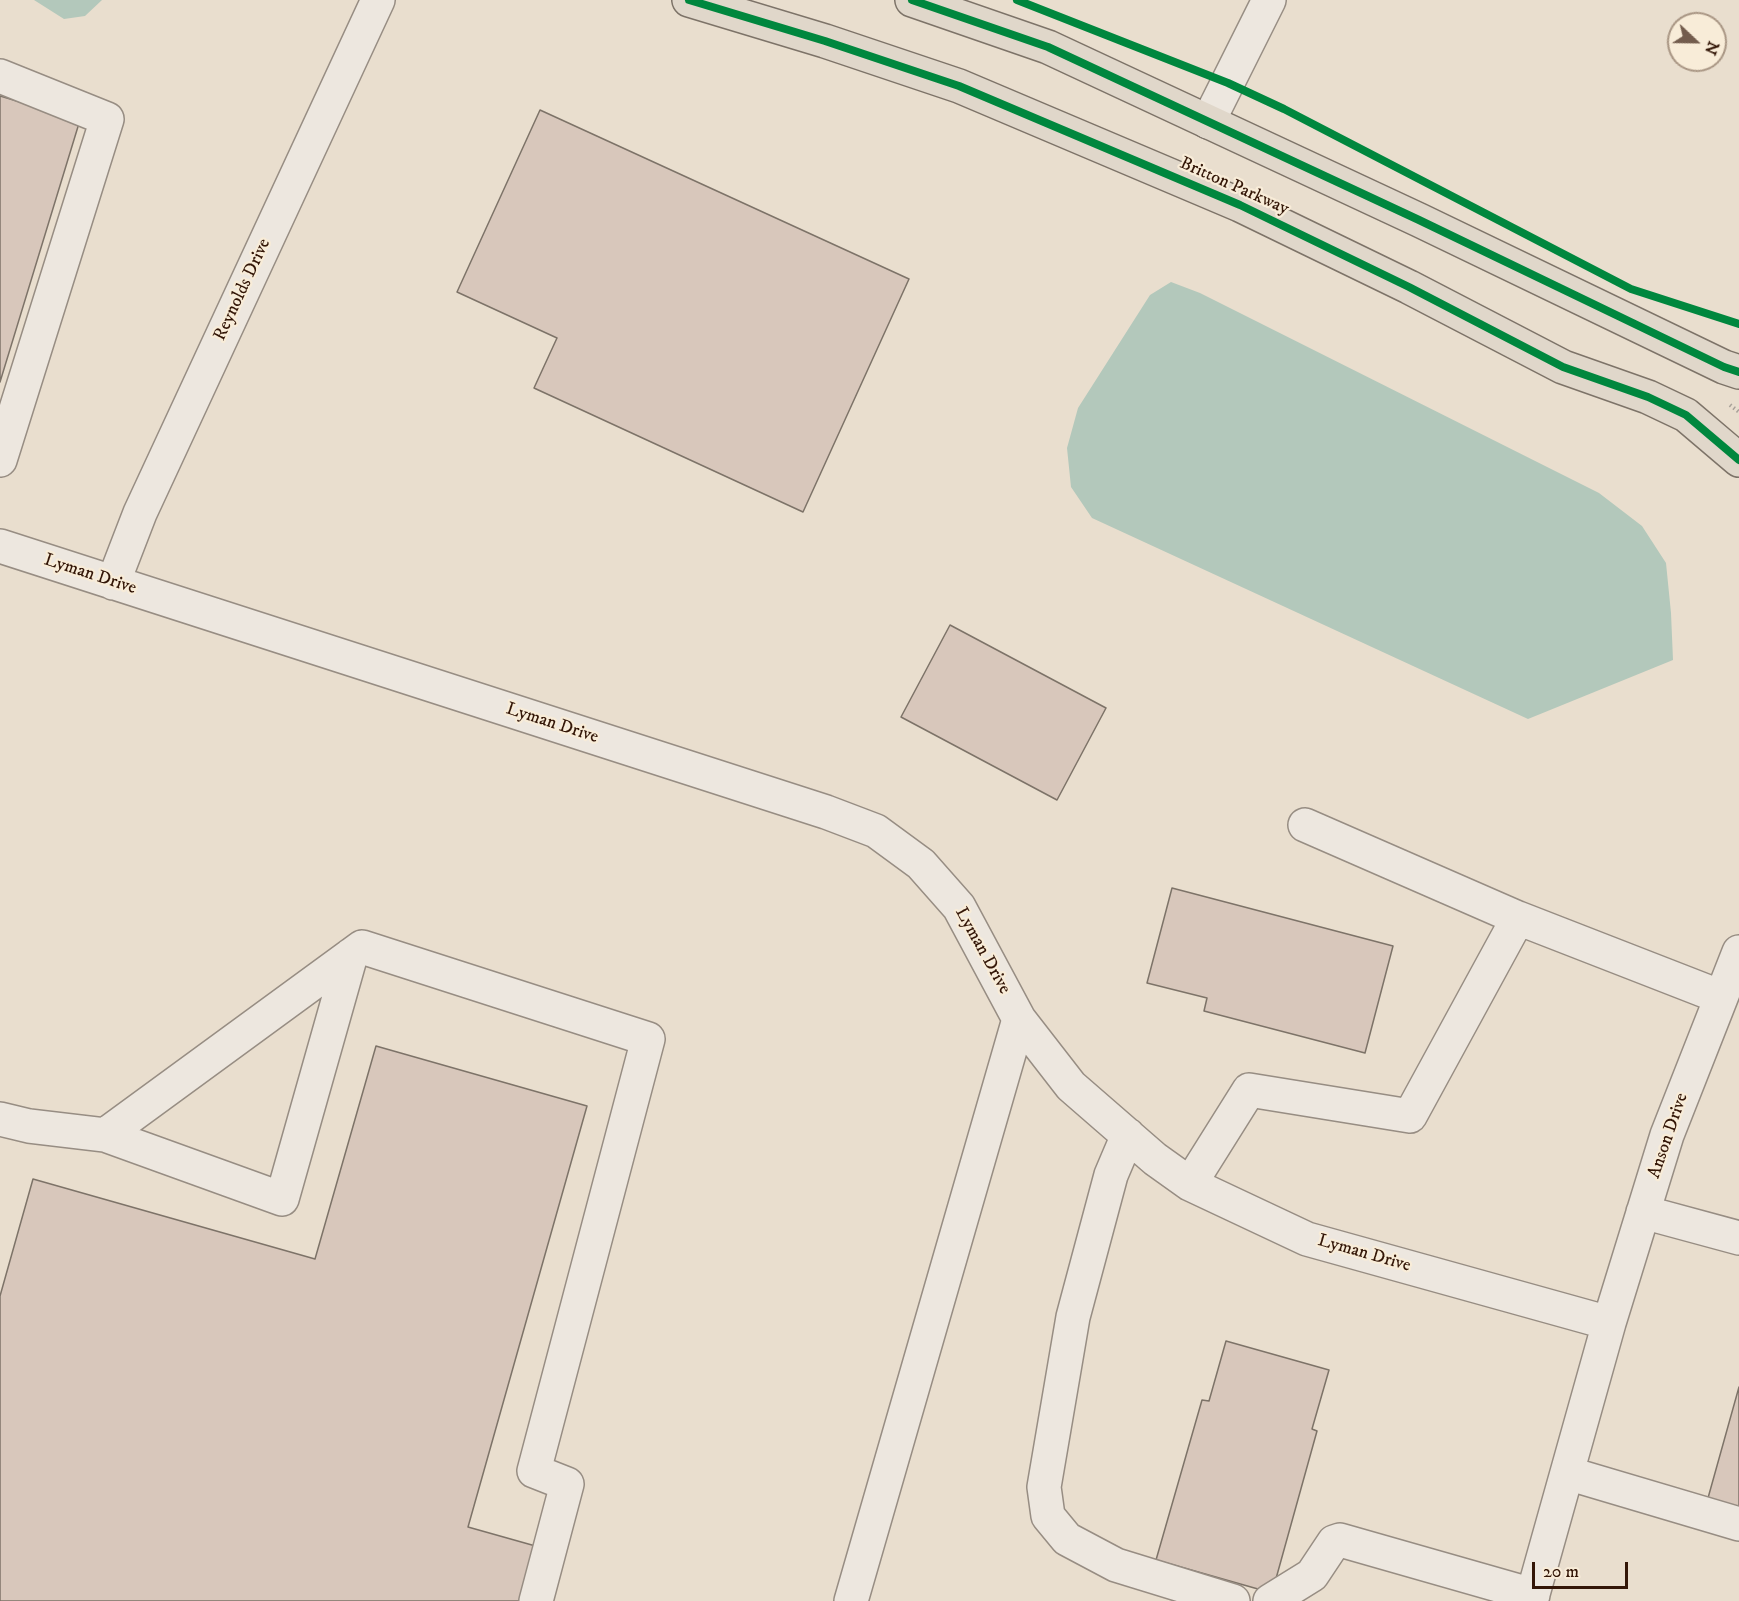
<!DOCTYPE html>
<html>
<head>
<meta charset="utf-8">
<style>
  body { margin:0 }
  #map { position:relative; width:1739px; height:1601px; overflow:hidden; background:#e9dece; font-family:"IM FELL DW Pica",serif }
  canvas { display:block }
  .north { position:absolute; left:1667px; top:12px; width:60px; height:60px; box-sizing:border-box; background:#f8ecd8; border:2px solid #a99684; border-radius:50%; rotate:112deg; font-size:16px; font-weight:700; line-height:24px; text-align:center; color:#331607 }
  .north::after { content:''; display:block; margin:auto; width:21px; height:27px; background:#735c4d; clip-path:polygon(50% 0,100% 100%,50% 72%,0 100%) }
  .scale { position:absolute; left:1532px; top:1562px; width:96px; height:27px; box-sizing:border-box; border:3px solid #331607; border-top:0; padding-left:8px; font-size:18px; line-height:21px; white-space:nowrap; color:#331607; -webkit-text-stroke:4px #f8ecd8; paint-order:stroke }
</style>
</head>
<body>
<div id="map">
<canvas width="1739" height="1601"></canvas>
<div class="north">N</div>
<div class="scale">20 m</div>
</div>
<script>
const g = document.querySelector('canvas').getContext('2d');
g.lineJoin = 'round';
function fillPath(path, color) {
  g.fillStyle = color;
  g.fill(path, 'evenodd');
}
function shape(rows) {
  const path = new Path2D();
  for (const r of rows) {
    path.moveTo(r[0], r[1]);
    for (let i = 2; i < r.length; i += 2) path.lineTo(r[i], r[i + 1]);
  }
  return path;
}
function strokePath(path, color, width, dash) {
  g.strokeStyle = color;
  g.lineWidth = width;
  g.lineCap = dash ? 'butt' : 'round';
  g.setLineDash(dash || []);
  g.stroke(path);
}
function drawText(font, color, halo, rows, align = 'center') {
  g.font = font + ' "IM FELL DW Pica",serif';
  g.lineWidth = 4.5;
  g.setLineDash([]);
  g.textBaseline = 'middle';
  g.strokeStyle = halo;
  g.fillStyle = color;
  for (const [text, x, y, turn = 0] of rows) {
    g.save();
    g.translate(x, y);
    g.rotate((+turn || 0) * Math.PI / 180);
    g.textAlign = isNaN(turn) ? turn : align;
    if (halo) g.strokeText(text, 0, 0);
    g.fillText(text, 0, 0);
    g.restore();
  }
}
const water = shape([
  [34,0,102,0,85,16,64,19],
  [1171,282,1200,293,1599,493,1642,526,1666,563,1671,613,1673,660,1528,719,1092,518,1071,487,1067,448,1078,408,1150,295]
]);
const building = shape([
  [0,96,80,120,0,382,0,96],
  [540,110,909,279,803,512,534,388,557,338,457,292,540,110],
  [950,625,1106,708,1057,800,901,717,950,625],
  [1172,888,1393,946,1365,1053,1204,1011,1207,998,1147,983,1172,888],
  [376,1046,587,1106,468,1527,539,1547,524,1601,0,1601,0,1296,33,1179,315,1259,376,1046],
  [1226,1341,1329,1370,1312,1429,1317,1431,1272,1593,1156,1560,1202,1400,1209,1401,1226,1341],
  [1739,1387,1739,1507,1708,1498,1739,1387]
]);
const path = shape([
  [1730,405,1739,412]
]);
const minor = shape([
  [0,76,107,119,0,460],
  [1208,122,1269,0],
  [0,546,826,812,876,831,921,864,959,907,1019,1019,1071,1086,1155,1159,1190,1184,1307,1239,1609,1323],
  [113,583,140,513,378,0],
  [1305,825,1518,918],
  [0,1119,29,1126,105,1135,362,947,648,1039,534,1471,567,1484,536,1601],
  [105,1135,282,1199,351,955],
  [1128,1135,1111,1175,1073,1317,1044,1487,1048,1516,1067,1539,1116,1565,1233,1601],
  [1190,1184,1249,1090,1410,1116,1518,918,1721,997],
  [1643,1212,1739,1238],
  [1567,1473,1739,1524],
  [851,1601,1019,1019],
  [1270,1601,1312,1575,1334,1542,1340,1540,1533,1595],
  [1531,1601,1609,1323,1667,1135,1739,952]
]);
const major = shape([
  [689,0,825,41,959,86,1240,205,1409,287,1563,367,1648,397,1686,415,1739,460],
  [912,0,1048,47,1419,220,1724,367,1739,372]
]);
const cycleway = shape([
  [689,0,825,41,959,86,1240,205,1409,287,1563,367,1648,397,1686,415,1739,460],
  [912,0,1048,47,1419,220,1724,367,1739,372],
  [1017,0,1228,83,1284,109,1631,289,1739,324]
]);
const streetNames = [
  ["Britton Parkway",1234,187,24],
  ["Reynolds Drive",243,290,-65],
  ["Lyman Drive",90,575,18],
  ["Lyman Drive",552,724,18],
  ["Lyman Drive",982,951,61],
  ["Anson Drive",1669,1136,-71],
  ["Lyman Drive",1364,1254,16]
];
fillPath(water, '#b3c8bb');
fillPath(building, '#d8c7bb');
strokePath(building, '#7d7368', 1.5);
strokePath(minor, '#978d83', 36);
strokePath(major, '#7d7368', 36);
strokePath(path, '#a8a199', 4, [1.5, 3]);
strokePath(minor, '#ede7df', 33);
strokePath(major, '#e0d7ca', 33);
strokePath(cycleway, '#00873e', 8);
drawText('18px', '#331607', '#f8ecd8', streetNames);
</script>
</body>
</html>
